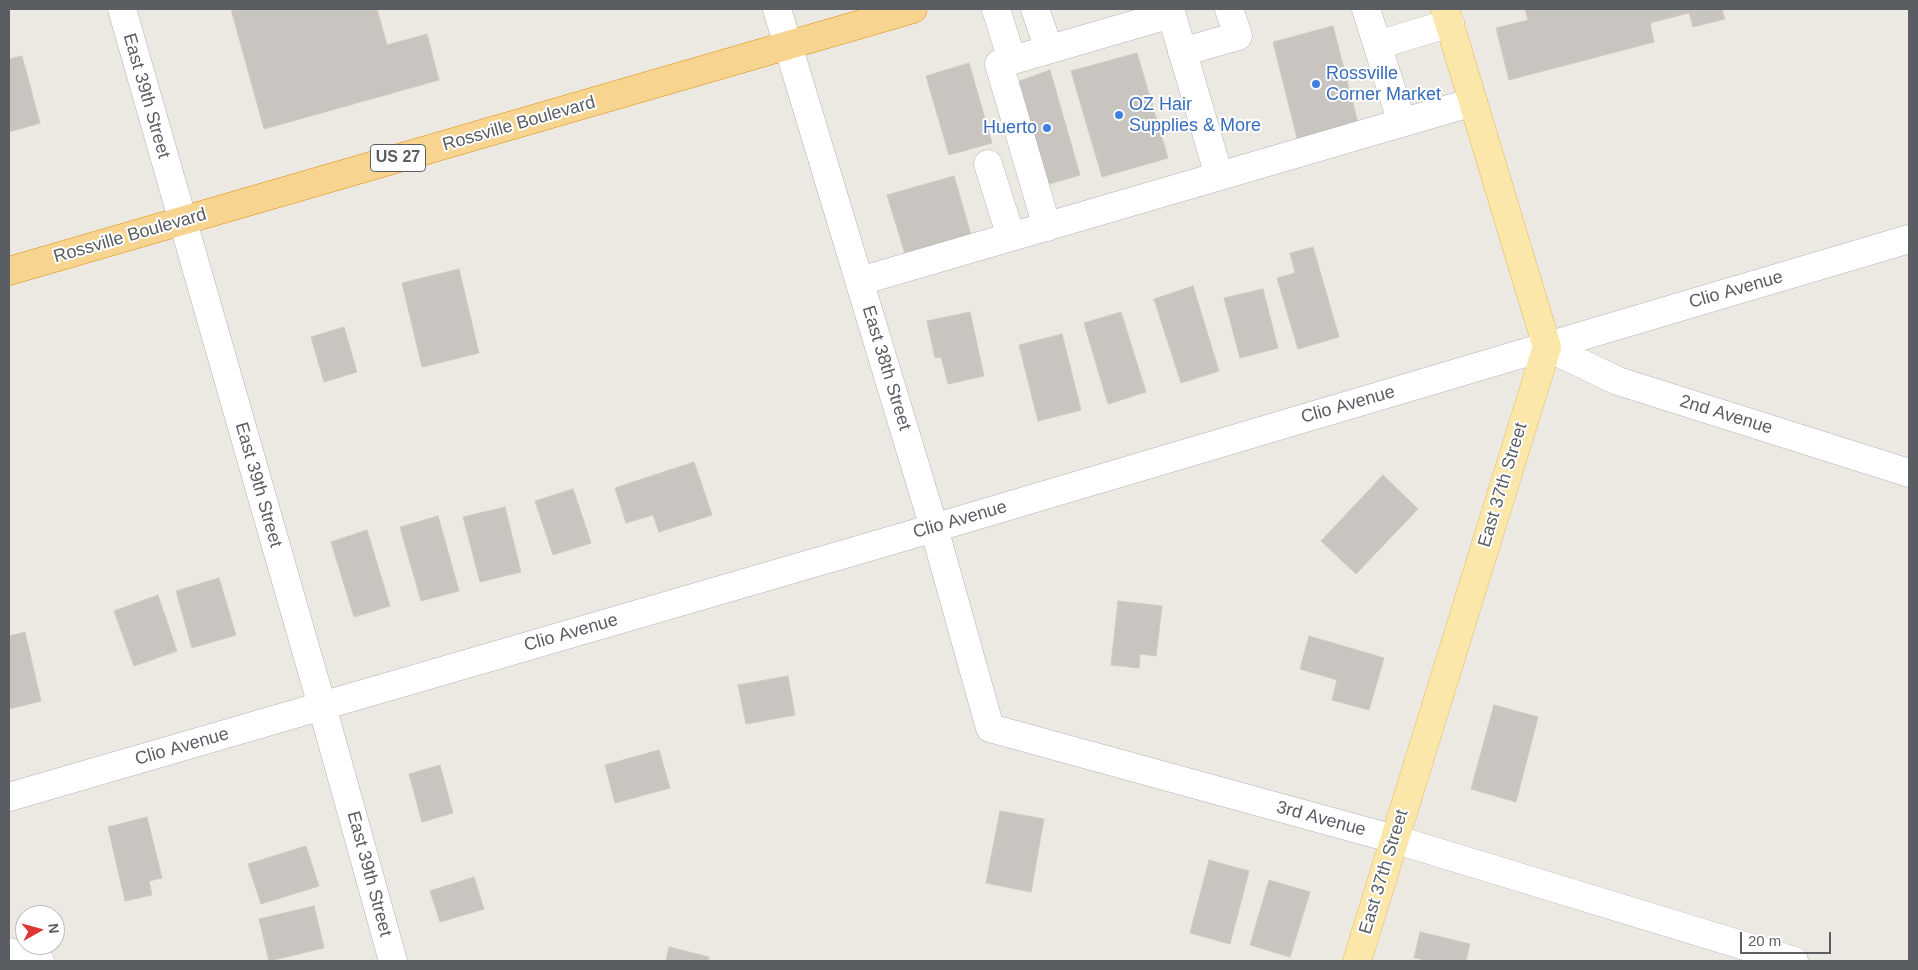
<!DOCTYPE html>
<html>
<head>
<meta charset="utf-8">
<style>
  body { margin:0 }
  #map { position:relative; width:1918px; height:970px; overflow:hidden; background:#ece9e2; font-family:Arial,sans-serif }
  canvas { display:block }
  .frame { position:absolute; inset:0; border:10px solid #5a5e62; pointer-events:none }
  .north { position:absolute; left:15px; top:905px; width:50px; height:50px; box-sizing:border-box; background:#fff; border:1px solid #bdbfc0; border-radius:50%; rotate:83deg; font-size:14px; font-weight:700; line-height:20px; text-align:center; color:#5a5e62 }
  .north::after { content:''; display:block; margin:auto; width:18px; height:22px; background:#df3635; clip-path:polygon(50% 0,100% 100%,50% 72%,0 100%) }
  .scale { position:absolute; left:1740px; top:932px; width:91px; height:22px; box-sizing:border-box; border:2px solid #5a5e62; border-top:0; padding-left:6px; font-size:15px; line-height:18px; white-space:nowrap; color:#5a5e62; -webkit-text-stroke:4px #fff; paint-order:stroke }
</style>
</head>
<body>
<div id="map">
<canvas width="1918" height="970"></canvas>
<div class="frame"></div>
<div class="north">N</div>
<div class="scale">20 m</div>
</div>
<script>
const g = document.querySelector('canvas').getContext('2d');
g.lineJoin = 'round';
function fillPath(path, color) {
  g.fillStyle = color;
  g.fill(path, 'evenodd');
}
function shape(rows) {
  const path = new Path2D();
  for (const r of rows) {
    path.moveTo(r[0], r[1]);
    for (let i = 2; i < r.length; i += 2) path.lineTo(r[i], r[i + 1]);
  }
  return path;
}
function strokePath(path, color, width, dash) {
  g.strokeStyle = color;
  g.lineWidth = width;
  g.lineCap = dash ? 'butt' : 'round';
  g.setLineDash(dash || []);
  g.stroke(path);
}
function drawText(font, color, halo, rows, align = 'center') {
  g.font = font + ' Arial,sans-serif';
  g.lineWidth = 4;
  g.setLineDash([]);
  g.textBaseline = 'middle';
  g.strokeStyle = halo;
  g.fillStyle = color;
  for (const [text, x, y, turn = 0] of rows) {
    g.save();
    g.translate(x, y);
    g.rotate((+turn || 0) * Math.PI / 180);
    g.textAlign = isNaN(turn) ? turn : align;
    if (halo) g.strokeText(text, 0, 0);
    g.fillText(text, 0, 0);
    g.restore();
  }
}
const building = shape([
  [231,9,377,9,387,45,427,34,439,80,264,129,231,9],
  [1525,9,1722,9,1725,19,1693,27,1689,13,1650,23,1654,42,1509,80,1496,28,1528,20,1525,9],
  [1333,26,1359,127,1298,142,1273,42,1333,26],
  [1137,53,1168,158,1102,177,1071,71,1137,53],
  [22,56,40,123,9,132,9,59,22,56],
  [969,63,992,143,949,155,926,76,969,63],
  [1050,70,1080,175,1043,186,1017,82,1050,70],
  [954,176,971,235,905,254,887,195,954,176],
  [1313,247,1339,337,1298,349,1277,278,1295,273,1290,253,1313,247],
  [459,269,479,353,422,367,402,283,459,269],
  [1193,286,1219,371,1181,383,1154,299,1193,286],
  [1263,289,1278,348,1240,358,1224,298,1263,289],
  [970,312,984,376,948,384,941,357,935,358,927,321,970,312],
  [1121,312,1146,392,1108,404,1084,323,1121,312],
  [344,327,357,372,324,382,311,337,344,327],
  [1062,334,1081,410,1038,421,1019,345,1062,334],
  [694,462,712,515,659,532,653,515,626,523,615,488,694,462],
  [1383,475,1418,509,1356,574,1321,541,1383,475],
  [573,489,591,543,553,555,535,501,573,489],
  [505,507,521,572,480,582,463,517,505,507],
  [438,516,459,591,421,601,400,527,438,516],
  [367,530,390,606,354,617,331,542,367,530],
  [219,578,236,635,192,648,176,591,219,578],
  [158,595,177,651,134,666,114,611,158,595],
  [1118,601,1162,606,1156,656,1140,654,1139,668,1111,665,1118,601],
  [25,632,41,701,9,709,9,636,25,632],
  [1309,636,1384,658,1369,710,1332,700,1337,680,1300,669,1309,636],
  [788,676,795,715,746,724,738,685,788,676],
  [1494,705,1538,717,1516,802,1471,789,1494,705],
  [659,750,670,788,615,803,605,765,659,750],
  [440,765,453,813,422,822,409,774,440,765],
  [1000,811,1044,819,1031,892,986,883,1000,811],
  [147,817,162,878,149,881,152,895,125,901,108,827,147,817],
  [306,846,319,886,261,904,248,864,306,846],
  [1209,860,1249,871,1230,944,1190,933,1209,860],
  [474,877,484,909,440,922,430,891,474,877],
  [1269,880,1310,892,1290,957,1250,945,1269,880],
  [314,906,324,948,269,961,259,919,314,906],
  [1420,932,1470,944,1466,961,1421,961,1422,959,1414,958,1420,932],
  [669,947,709,957,708,961,666,961,669,947]
]);
const minor = shape([
  [122,9,322,706,393,961],
  [777,9,934,528,990,728,1394,839,1794,961],
  [996,9,1012,60],
  [1035,9,1049,49],
  [1170,9,1219,176],
  [1366,9,1402,123],
  [1378,45,1450,23],
  [1182,52,1238,36,1229,9],
  [988,164,1011,237],
  [1047,227,999,64,1171,14],
  [860,281,1473,102],
  [1547,347,1618,381,1909,473],
  [9,797,934,528,1909,239],
  [9,952,40,961]
]);
const major = shape([
  [1357,961,1547,347,1445,9]
]);
const highway = shape([
  [9,271,913,9]
]);
const markers = [
  [1316,84,5,"#3f7fe0"],
  [1119,115,5,"#3f7fe0"],
  [1047,128,5,"#3f7fe0"]
];
const shields = [
  [398,158,55]
];
const shieldNames = [
  ["US 27",398,158]
];
const shopNames = [
  ["Rossville",1326,74],
  ["Corner Market",1326,95],
  ["OZ Hair",1129,105],
  ["Supplies & More",1129,126],
  ["Huerto",1037,128,"right"]
];
const streetNames = [
  ["East 39th Street",146,96,74],
  ["Rossville Boulevard",519,124,-16],
  ["Rossville Boulevard",130,236,-16],
  ["Clio Avenue",1736,290,-16],
  ["East 38th Street",886,368,73],
  ["Clio Avenue",1348,405,-16],
  ["2nd Avenue",1726,415,17],
  ["East 39th Street",258,485,74],
  ["East 37th Street",1503,485,-73],
  ["Clio Avenue",960,520,-16],
  ["Clio Avenue",571,633,-16],
  ["Clio Avenue",182,747,-16],
  ["3rd Avenue",1321,819,15],
  ["East 37th Street",1384,872,-73],
  ["East 39th Street",369,874,75]
];
fillPath(building, '#c8c4bf');
strokePath(building, '#d1cac1', 1);
strokePath(minor, '#b0b3b7', 29);
strokePath(major, '#e9b85e', 29);
strokePath(highway, '#e28f0d', 29);
strokePath(minor, '#fff', 28);
strokePath(major, '#fae7a9', 28);
strokePath(highway, '#f7d48f', 28);
for (const [x, y, r, color] of markers) {
  const dot = new Path2D();
  dot.arc(x, y, r, 0, 2 * Math.PI);
  g.fillStyle = color;
  g.fill(dot);
  strokePath(dot, '#fff', 2);
}
for (const [x, y, w] of shields) {
  const box = new Path2D();
  box.roundRect(x - w / 2, y - 13.5, w, 27, 4);
  g.fillStyle = '#fff';
  g.fill(box);
  strokePath(box, '#5a5e62', 1);
}
drawText('bold 16px', '#5a5e62', null, shieldNames);
drawText('18px', '#366cbe', '#fff', shopNames, 'left');
drawText('18px', '#5a5e62', '#fff', streetNames);
</script>
</body>
</html>
